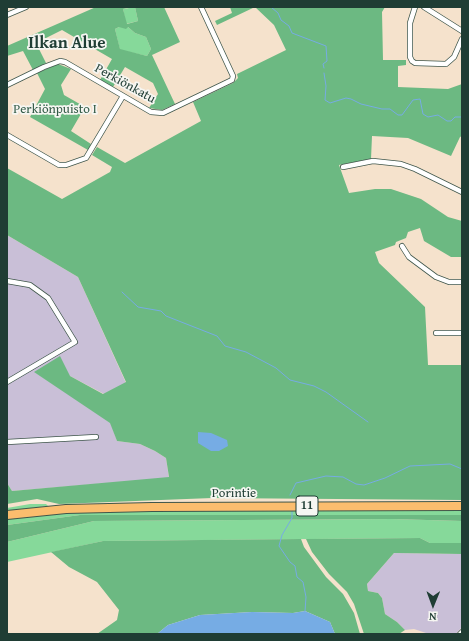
<!DOCTYPE html>
<html>
<head>
<meta charset="utf-8">
<style>
  body { margin:0 }
  #map { position:relative; width:469px; height:641px; overflow:hidden; background:#f5e2cc; font-family:"Gentium Book Plus",serif }
  canvas { display:block }
  .frame { position:absolute; inset:0; border:8px solid #1f3d34; pointer-events:none }
  .north { position:absolute; left:413px; top:585px; width:40px; height:40px; -webkit-text-stroke:3px #f6f6f2; paint-order:stroke; rotate:181deg; font-size:11px; font-weight:700; line-height:16px; text-align:center; color:#1f3d34 }
  .north::after { content:''; display:block; margin:auto; width:14px; height:18px; background:#1f3d34; clip-path:polygon(50% 0,100% 100%,50% 72%,0 100%) }
</style>
</head>
<body>
<div id="map">
<canvas width="469" height="641"></canvas>
<div class="frame"></div>
<div class="north">N</div>
</div>
<script>
const g = document.querySelector('canvas').getContext('2d');
g.lineJoin = 'round';
function fillPath(path, color) {
  g.fillStyle = color;
  g.fill(path, 'evenodd');
}
function shape(rows) {
  const path = new Path2D();
  for (const r of rows) {
    path.moveTo(r[0], r[1]);
    for (let i = 2; i < r.length; i += 2) path.lineTo(r[i], r[i + 1]);
  }
  return path;
}
function strokePath(path, color, width, dash) {
  g.strokeStyle = color;
  g.lineWidth = width;
  g.lineCap = dash ? 'butt' : 'round';
  g.setLineDash(dash || []);
  g.stroke(path);
}
function drawText(font, color, halo, rows, align = 'center') {
  g.font = font + ' "Gentium Book Plus",serif';
  g.lineWidth = 3.5;
  g.setLineDash([]);
  g.textBaseline = 'middle';
  g.strokeStyle = halo;
  g.fillStyle = color;
  for (const [text, x, y, turn = 0] of rows) {
    g.save();
    g.translate(x, y);
    g.rotate((+turn || 0) * Math.PI / 180);
    g.textAlign = isNaN(turn) ? turn : align;
    if (halo) g.strokeText(text, 0, 0);
    g.fillText(text, 0, 0);
    g.restore();
  }
}
const industrial = shape([
  [7,235,78,277,126,383,104,394,70,376,35,372,111,423,117,441,140,444,155,451,166,458,169,478,12,491,7,483],
  [394,553,462,554,462,627,456,634,429,634,414,629,405,630,397,622,385,614,382,598,378,593,368,591,367,584]
]);
const green = shape([
  [135,7,138,21,126,24,123,9],
  [119,27,128,27,135,33,146,37,151,49,147,56,120,50,115,29],
  [30,504,46,504,48,506,7,511,7,508],
  [462,510,462,515,80,515,7,525,7,519,83,511],
  [392,519,462,521,462,543,430,543,420,538,103,541,7,562,7,542,94,521]
]);
const forest = shape([
  [96,7,131,7,123,9,127,24,138,21,135,7,164,7,180,42,152,55,175,104,162,110,149,108,158,94,153,83,125,67,113,87,100,80,112,59,62,30,36,43,46,63,33,70,23,51,7,56,7,46],
  [119,27,126,29,128,27,135,33,146,37,151,49,147,56,120,49,115,29],
  [230,7,385,7,382,12,383,60,406,60,406,65,398,66,398,87,448,89,462,84,462,136,460,137,451,156,408,138,372,136,371,159,339,165,349,193,375,189,391,189,421,199,448,217,462,221,462,257,451,257,424,241,420,228,408,232,406,238,396,242,395,245,375,252,379,263,425,307,428,365,462,365,462,500,212,498,59,504,37,499,7,504,7,483,12,491,169,477,166,458,155,451,140,444,117,441,110,423,34,372,60,356,70,376,103,394,126,382,78,277,7,235,7,168,62,199,110,172,112,167,92,155,97,147,125,163,201,121,193,102,233,83,238,78,237,74,286,50,274,25,255,7,217,25,215,21,232,13],
  [58,64,71,69,61,85,64,95,85,107,71,131,91,144,88,150,30,117,45,89,37,73],
  [80,515,462,515,462,521,392,519,94,521,7,542,7,525],
  [420,538,430,543,462,543,462,554,394,553,367,584,368,591,378,593,382,598,385,614,397,622,405,630,399,634,364,634,354,604,347,592,329,574,312,552,306,539],
  [301,539,304,547,326,577,343,594,354,613,360,634,335,634,330,622,305,611,293,613,252,612,200,615,168,625,157,634,97,634,117,620,119,610,97,582,69,567,51,552,103,541]
]);
const water = shape([
  [198,432,211,433,227,440,228,446,219,451,211,451,198,443],
  [305,611,330,622,335,634,157,634,168,625,200,615,252,612,293,613]
]);
const stream = shape([
  [271,7,278,13,281,20,289,26,292,33,326,46,327,61,323,64,324,68],
  [324,73,326,86,325,100,330,103,346,98,351,99,361,104,382,109,390,109,398,115,402,115,413,100,420,99,423,114,428,117,438,115,447,121,451,121,455,117,462,117],
  [122,292,138,307,161,311,166,316,217,336,225,346,246,352,276,368,290,380,314,386,326,392,368,422],
  [290,495,296,483,326,476,343,477,356,484,364,485,385,478,410,466,450,464,462,469],
  [292,511,292,518,282,535,279,546,290,562,295,566,297,577,303,582,306,597,305,611]
]);
const street = shape([
  [415,7,410,23,410,57,412,61,415,63,446,64,454,57,462,39],
  [424,7,462,31],
  [7,15,26,7],
  [7,85,44,67,60,61,65,62,151,112,163,113,232,80,233,76,201,7],
  [7,135,59,165,66,165,86,158,123,96],
  [343,167,373,161,401,164,415,169,462,192],
  [402,246,409,257,436,277,449,282,462,282],
  [7,281,30,285,48,298,75,342,7,382],
  [436,333,462,333],
  [7,442,96,437],
  [460,634,462,632]
]);
const highway = shape([
  [7,515,66,509,152,507,462,506]
]);
const shields = [
  [307,506,22]
];
const shieldNames = [
  ["11",307,506]
];
const streetNames = [
  ["Perkiönkatu",125,84,29],
  ["Porintie",234,494]
];
const parkNames = [
  ["Perkiönpuisto I",55,110]
];
const districtNames = [
  ["Ilkan Alue",67,44]
];
fillPath(industrial, '#c9bfd7');
fillPath(green, '#86d99a');
fillPath(forest, '#6cb982');
fillPath(water, '#76ace4');
strokePath(stream, '#76ace4', 1);
strokePath(street, '#3f564b', 6);
strokePath(highway, '#3f564b', 10);
strokePath(street, '#fff', 4.5);
strokePath(highway, '#fbbd6e', 8);
for (const [x, y, w] of shields) {
  const box = new Path2D();
  box.roundRect(x - w / 2, y - 10, w, 20, 3);
  g.fillStyle = '#f6f6f2';
  g.fill(box);
  strokePath(box, '#1f3d34', 1);
}
drawText('bold 12px', '#1f3d34', null, shieldNames);
drawText('13px', '#1f3d34', '#f6f6f2', streetNames);
drawText('13px', '#345c48', '#f6f6f2', parkNames);
drawText('bold 17px', '#1f3d34', '#f6f6f2', districtNames);
</script>
</body>
</html>
